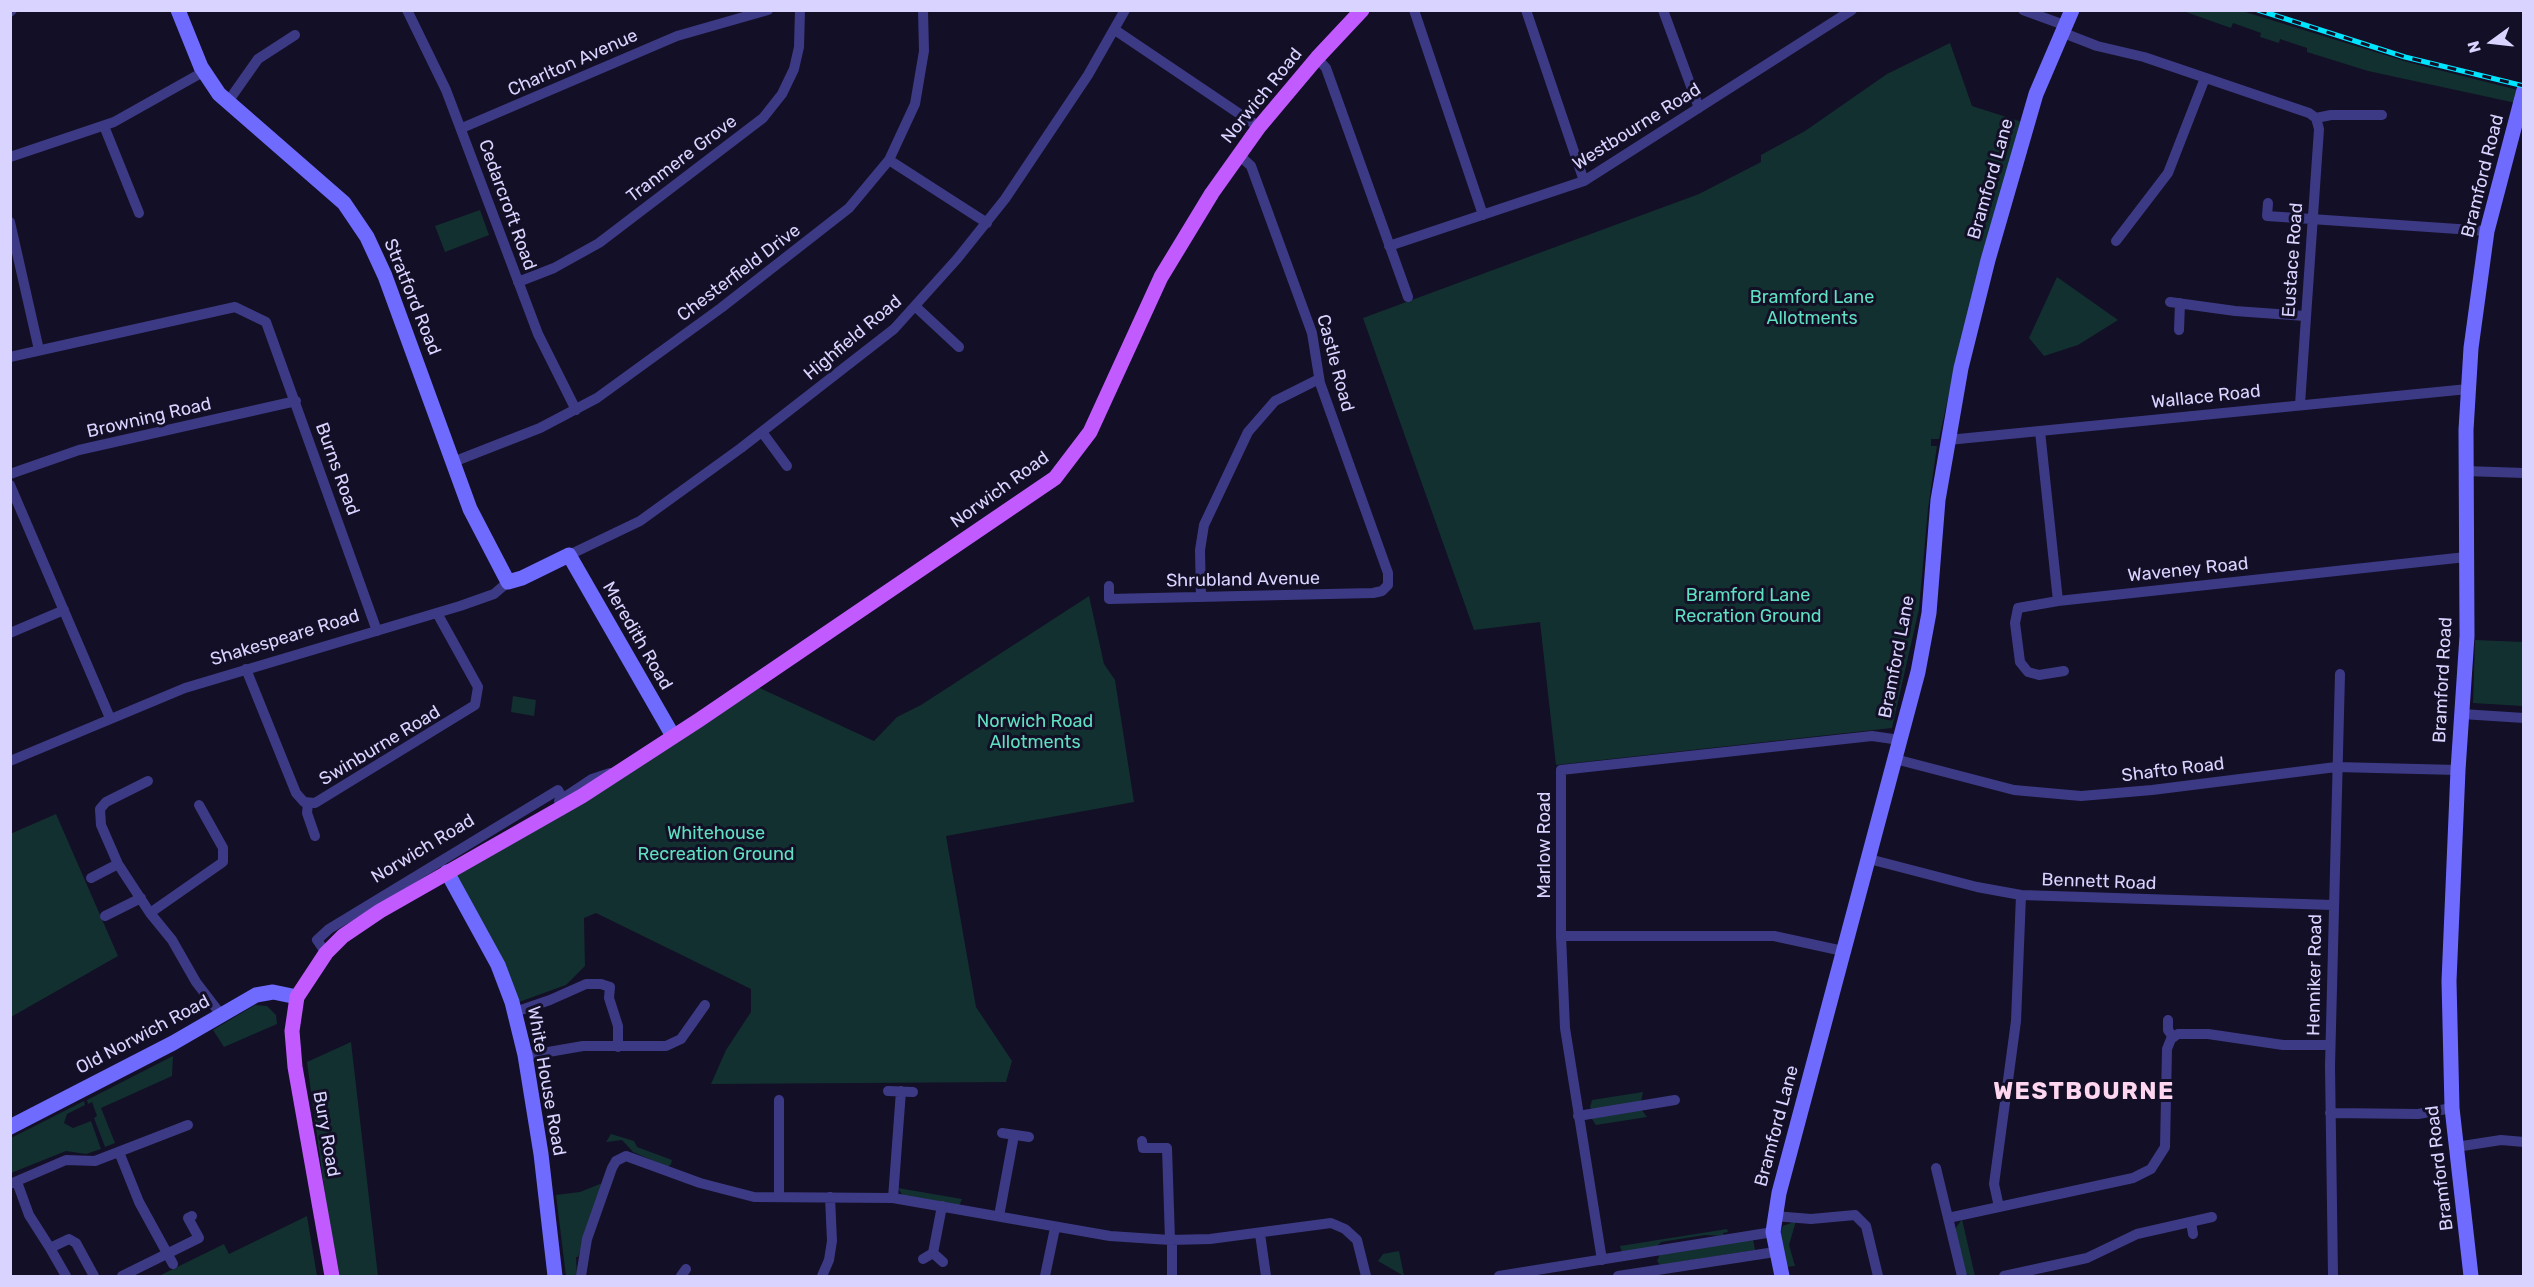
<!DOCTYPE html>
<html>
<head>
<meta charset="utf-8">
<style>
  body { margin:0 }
  #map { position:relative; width:2534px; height:1287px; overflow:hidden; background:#130f26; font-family:Rubik,sans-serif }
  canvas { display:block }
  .frame { position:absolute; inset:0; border:12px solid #d9d4ff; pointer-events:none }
  .north { position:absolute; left:2462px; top:12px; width:60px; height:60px; -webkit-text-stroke:4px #130f26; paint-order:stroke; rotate:255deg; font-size:16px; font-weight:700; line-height:24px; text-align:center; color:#d9d4ff }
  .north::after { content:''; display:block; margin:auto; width:21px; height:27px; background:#d9d4ff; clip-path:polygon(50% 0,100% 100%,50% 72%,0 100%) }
</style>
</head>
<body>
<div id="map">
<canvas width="2534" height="1287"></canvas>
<div class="frame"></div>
<div class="north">N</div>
</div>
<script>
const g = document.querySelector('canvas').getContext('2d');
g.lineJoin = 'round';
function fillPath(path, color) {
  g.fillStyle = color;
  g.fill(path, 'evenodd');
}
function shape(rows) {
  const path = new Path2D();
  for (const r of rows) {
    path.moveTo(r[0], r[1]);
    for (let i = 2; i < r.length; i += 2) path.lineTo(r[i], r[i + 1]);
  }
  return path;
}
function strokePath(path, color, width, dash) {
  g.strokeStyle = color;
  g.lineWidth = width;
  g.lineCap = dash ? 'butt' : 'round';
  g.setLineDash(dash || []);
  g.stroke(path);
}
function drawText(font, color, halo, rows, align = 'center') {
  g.font = font + ' Rubik,sans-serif';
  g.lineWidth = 6;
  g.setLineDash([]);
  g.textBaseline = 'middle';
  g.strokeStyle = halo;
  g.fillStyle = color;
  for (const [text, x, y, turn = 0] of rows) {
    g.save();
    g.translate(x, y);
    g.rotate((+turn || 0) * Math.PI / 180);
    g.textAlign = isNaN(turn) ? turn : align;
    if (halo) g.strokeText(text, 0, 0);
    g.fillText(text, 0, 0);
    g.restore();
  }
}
const green = shape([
  [2183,11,2242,11,2411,63,2518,90,2516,103,2368,71,2307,52,2307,48,2280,39,2279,43,2260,37,2261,33,2233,23,2231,28],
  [1950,43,1972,106,2022,122,1956,361,1939,439,1931,439,1931,446,1937,446,1928,509,1919,609,1892,728,1556,765,1540,622,1474,630,1363,318,1699,194,1761,162,1761,155,1805,131,1887,74],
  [480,210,489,235,445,252,435,226],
  [2057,277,2118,320,2078,345,2044,356,2029,338],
  [1089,596,1104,664,1115,680,1134,802,946,836,976,1007,1012,1061,1006,1082,711,1084,726,1050,751,1012,751,989,596,913,584,918,585,966,566,985,519,1002,447,872,751,684,874,741,897,717,921,705],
  [2475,640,2523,642,2523,706,2473,703],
  [513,696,536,700,534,716,511,712],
  [56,814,118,956,11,1017,10,834],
  [255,1005,267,1006,276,1015,277,1024,224,1047,213,1030],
  [351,1042,378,1276,340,1276,327,1209,307,1062],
  [173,1056,172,1076,101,1108,115,1143,105,1147,94,1118,97,1116,92,1102,88,1104,87,1100],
  [1643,1092,1641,1101,1592,1110,1590,1107,1592,1100],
  [84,1101,85,1105,67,1114,64,1123,73,1128,91,1121,101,1149,86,1154,66,1151,11,1173,11,1138],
  [1641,1109,1647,1117,1596,1125,1592,1119,1593,1116],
  [611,1134,634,1141,637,1147,672,1160,671,1164,668,1167,633,1152,622,1140,606,1142],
  [600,1184,603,1185,578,1257,576,1257,577,1276,566,1276,556,1195,580,1192],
  [898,1188,962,1199,959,1206,903,1196],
  [307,1216,317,1276,159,1276,224,1244,229,1254],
  [1962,1219,1975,1276,1965,1274,1955,1229],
  [1796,1221,1789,1245,1795,1266,1785,1267,1780,1233,1783,1226],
  [1727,1229,1728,1232,1723,1233,1724,1236,1705,1235,1661,1242,1655,1248,1622,1253,1620,1246],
  [1753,1239,1755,1250,1660,1265,1657,1261,1660,1254],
  [1399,1251,1404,1276,1378,1261,1383,1254]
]);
const street = shape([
  [407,10,446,90,538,334,576,410],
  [1414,10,1483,215],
  [1526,10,1584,181],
  [1663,10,1699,108],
  [2023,10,2064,25],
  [10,12,12,10],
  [1115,30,1259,127],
  [2061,32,2097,46,2144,57,2309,113,2316,118,2331,115,2382,115],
  [1317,58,1326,68,1408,297],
  [227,103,258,59,295,35],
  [104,126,139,213],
  [462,128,677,36,768,10],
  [10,157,114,122,203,72],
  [889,160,987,223],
  [2268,203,2267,216,2487,231],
  [10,222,39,350],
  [2116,241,2168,173,2205,78],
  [1389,246,1584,181,1852,10],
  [518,282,554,268,599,243,763,118,782,94,794,69,799,47,800,10],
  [2170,302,2235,311,2305,316],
  [916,307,959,347],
  [2179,330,2180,303],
  [10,357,235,307,266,322,377,631],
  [2300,404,2319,129,2316,118],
  [2040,431,2058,601],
  [762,432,787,466],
  [1948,440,2468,389],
  [453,462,540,428,597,398,721,308,849,208,889,160,915,104,924,51,923,10],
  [2465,471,2524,473],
  [10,474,79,450,296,401],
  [10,485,110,718],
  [569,555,640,521,741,448,894,329,957,259,1005,199,1088,75,1125,10],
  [1109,586,1109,599,1373,593,1382,591,1388,585,1388,573,1320,383,1312,333,1251,166,1239,155],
  [1201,597,1200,550,1204,525,1248,432,1275,401,1319,379],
  [10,633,64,610],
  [246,669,296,793,304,802,315,803,475,705,478,687,437,613],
  [2064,671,2039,675,2028,672,2020,662,2015,623,2018,608,2058,601,2466,557],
  [2462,714,2524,718],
  [1895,759,2014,790,2081,796,2152,790,2336,767,2458,770],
  [10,761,185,688,460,606,494,594,508,582],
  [148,781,106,802,100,809,101,825,118,864,150,913,172,940,196,982,222,1016],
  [559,801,592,779,610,773],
  [308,803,307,813,315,836],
  [1869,859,1977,887,2021,895,2333,905],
  [91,878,118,864],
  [150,913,223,862,223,848,199,805],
  [105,916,141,898],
  [1561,936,1774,936,1843,951],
  [326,953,317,940,329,929,558,790,566,804],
  [515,1012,550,1000,586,984,601,984,610,987,609,998,618,1026,618,1047],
  [2168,1020,2168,1030,2173,1037],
  [525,1056,583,1046,666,1046,681,1039,705,1005],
  [888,1091,913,1092],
  [2330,1113,2418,1114,2452,1108],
  [1578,1116,1675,1100],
  [1002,1133,1029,1137],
  [1142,1141,1143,1148,1167,1148,1170,1240],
  [2456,1147,2501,1140,2524,1142],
  [119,1152,139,1202,173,1264],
  [1936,1168,1962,1276],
  [17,1182,29,1215,50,1248],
  [10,1184,66,1160,95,1161,188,1125],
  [779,1197,779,1100],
  [893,1198,901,1091],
  [1999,1207,1994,1184,2016,1021,2021,895],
  [999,1216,1014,1135],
  [1774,1216,1811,1219,1855,1215,1866,1226,1878,1276],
  [1948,1218,2133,1178,2151,1169,2165,1147,2167,1049,2171,1039,2178,1034,2208,1034,2283,1045,2330,1045],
  [2191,1222,2193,1234],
  [1260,1234,1266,1276],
  [1172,1240,1172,1276],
  [933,1253,942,1206],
  [923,1259,933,1253,943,1262],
  [1602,1260,1565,1028,1561,936,1561,770,1872,736,1900,740],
  [66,1276,50,1248,69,1239,76,1243,94,1276],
  [122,1276,199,1238,188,1218,192,1216],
  [581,1276,587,1239,612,1168,616,1161,626,1156,700,1183,754,1197,893,1198,1110,1236,1170,1240,1210,1239,1331,1223,1345,1229,1357,1240,1366,1276],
  [681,1276,686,1269],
  [822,1276,829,1260,832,1241,830,1197],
  [1045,1276,1055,1228],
  [1499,1276,1773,1232],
  [1618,1276,1775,1252],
  [2004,1276,2087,1258,2137,1234,2212,1217],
  [2333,1276,2330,1066,2340,674]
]);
const secondary = shape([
  [178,10,201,67,219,94,344,203,367,237,385,276,470,509,508,582,522,578,569,555,673,736],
  [447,872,498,965,512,1002,525,1055,541,1154,555,1276],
  [10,1127,173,1043,256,995,273,992,297,997],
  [1782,1276,1773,1232,1779,1193,1918,672,1929,613,1938,500,1961,368,1988,260,2036,94,2072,10],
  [2471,1276,2452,1108,2449,981,2458,770,2467,636,2466,430,2471,348,2487,231,2524,90]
]);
const primary = shape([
  [332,1276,295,1067,292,1031,297,997,326,953,343,936,380,911,582,796,699,720,1055,478,1090,432,1161,277,1212,193,1259,127,1317,58,1362,10]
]);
const rail = shape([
  [2258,10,2405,57,2524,86]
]);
const streetNames = [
  ["Charlton Avenue",573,63,-24],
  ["Norwich Road",1262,96,-51],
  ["Westbourne Road",1637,127,-32],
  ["Tranmere Grove",682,159,-37],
  ["Bramford Road",2483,176,-76],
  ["Bramford Lane",1991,179,-74],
  ["Cedarcroft Road",507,205,70],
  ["Eustace Road",2293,260,-86],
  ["Chesterfield Drive",739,273,-37],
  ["Stratford Road",412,297,68],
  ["Highfield Road",853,338,-40],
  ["Castle Road",1335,363,75],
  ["Wallace Road",2206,397,-6],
  ["Browning Road",149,418,-13],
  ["Burns Road",337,469,70],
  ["Norwich Road",1000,490,-36],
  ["Waveney Road",2188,570,-6],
  ["Shrubland Avenue",1243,580,-1],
  ["Meredith Road",637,636,60],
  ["Shakespeare Road",285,638,-17],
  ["Bramford Lane",1897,657,-79],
  ["Bramford Road",2443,680,-87],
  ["Swinburne Road",380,746,-31],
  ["Shafto Road",2173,770,-7],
  ["Marlow Road",1545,845,-90],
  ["Norwich Road",423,849,-31],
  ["Bennett Road",2099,882,2],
  ["Henniker Road",2315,975,-89],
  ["Old Norwich Road",143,1035,-28],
  ["White House Road",546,1081,80],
  ["Bramford Lane",1777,1126,-75],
  ["Bury Road",326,1134,80],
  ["Bramford Road",2440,1168,-97]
];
const parkNames = [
  ["Bramford Lane",1812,298],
  ["Allotments",1812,319],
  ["Bramford Lane",1748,596],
  ["Recration Ground",1748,617],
  ["Norwich Road",1035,722],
  ["Allotments",1035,743],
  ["Whitehouse",716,834],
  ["Recreation Ground",716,855]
];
const districtNames = [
  ["WESTBOURNE",2084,1092]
];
fillPath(green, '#12302f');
strokePath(street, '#3d3a85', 10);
strokePath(secondary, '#6f6bff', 15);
strokePath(primary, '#c25bff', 15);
strokePath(rail, '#00e5ff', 5);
strokePath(rail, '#130f26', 3, [9]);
drawText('18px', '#d9d4ff', '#130f26', streetNames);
drawText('18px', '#5fe0c0', '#130f26', parkNames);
g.letterSpacing = '1.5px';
drawText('bold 24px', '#ffd6f0', '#130f26', districtNames);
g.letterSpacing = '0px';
</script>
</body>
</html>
